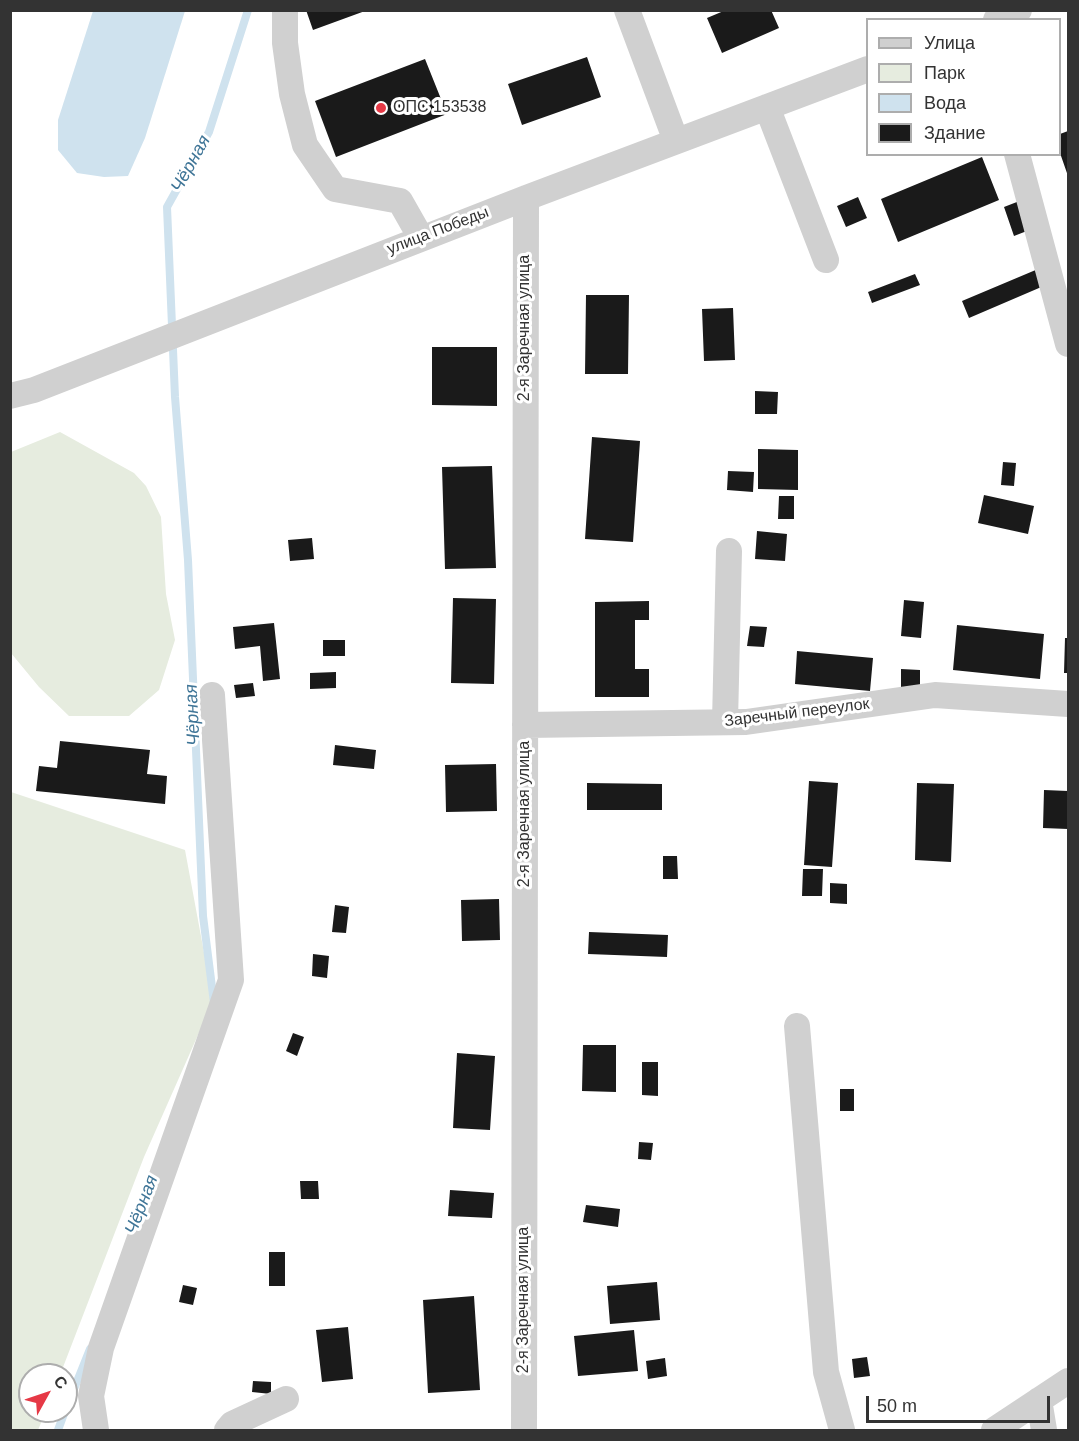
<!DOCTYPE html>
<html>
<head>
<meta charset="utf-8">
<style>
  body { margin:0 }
  #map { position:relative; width:1079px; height:1441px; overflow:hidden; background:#fff; font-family:Helvetica,sans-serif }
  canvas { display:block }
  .frame { position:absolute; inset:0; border:12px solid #333; pointer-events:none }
  .legend { position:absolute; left:866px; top:18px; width:195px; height:138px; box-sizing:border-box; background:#fff; border:2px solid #adadad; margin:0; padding:8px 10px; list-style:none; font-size:18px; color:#333 }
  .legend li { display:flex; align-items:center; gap:12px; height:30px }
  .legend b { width:30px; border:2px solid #adadad }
  .north { position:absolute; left:18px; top:1363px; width:60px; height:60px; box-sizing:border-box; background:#fff; border:2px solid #adadad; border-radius:50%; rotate:50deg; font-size:16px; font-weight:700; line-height:24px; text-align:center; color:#333 }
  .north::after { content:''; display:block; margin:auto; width:21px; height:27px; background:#e63946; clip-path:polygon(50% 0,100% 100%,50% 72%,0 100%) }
  .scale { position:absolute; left:866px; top:1396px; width:184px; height:27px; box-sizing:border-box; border:3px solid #333; border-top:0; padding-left:8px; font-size:18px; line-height:21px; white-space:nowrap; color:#333; -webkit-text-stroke:4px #fff; paint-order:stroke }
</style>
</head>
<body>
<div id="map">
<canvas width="1079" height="1441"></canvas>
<div class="frame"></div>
<ul class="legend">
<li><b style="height:8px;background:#d0d0d0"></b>Улица</li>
<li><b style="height:16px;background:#e6ecdf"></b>Парк</li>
<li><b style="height:16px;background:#cfe2ee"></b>Вода</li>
<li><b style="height:16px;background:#1a1a1a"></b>Здание</li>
</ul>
<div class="north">С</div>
<div class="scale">50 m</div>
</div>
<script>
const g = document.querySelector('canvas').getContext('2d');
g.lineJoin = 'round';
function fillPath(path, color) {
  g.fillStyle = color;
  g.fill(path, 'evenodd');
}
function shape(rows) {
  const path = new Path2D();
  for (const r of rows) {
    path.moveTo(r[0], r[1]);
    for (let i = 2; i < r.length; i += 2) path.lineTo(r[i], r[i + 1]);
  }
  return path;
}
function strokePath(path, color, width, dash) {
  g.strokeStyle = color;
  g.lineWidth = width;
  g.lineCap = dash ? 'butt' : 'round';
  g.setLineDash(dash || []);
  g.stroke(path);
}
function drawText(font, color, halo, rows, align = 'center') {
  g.font = font + ' Helvetica,sans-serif';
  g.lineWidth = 6;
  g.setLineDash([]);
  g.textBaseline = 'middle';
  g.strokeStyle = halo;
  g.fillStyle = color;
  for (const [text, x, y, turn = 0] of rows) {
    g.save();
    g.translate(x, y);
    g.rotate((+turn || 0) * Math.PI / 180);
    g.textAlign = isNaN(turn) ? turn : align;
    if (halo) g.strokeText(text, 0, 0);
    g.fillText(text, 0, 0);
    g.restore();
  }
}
const green = shape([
  [60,432,134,473,146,486,161,517,166,594,175,640,159,690,129,716,69,716,39,687,11,653,11,452],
  [11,792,185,850,213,1001,144,1157,60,1375,30,1375,30,1411,46,1411,38,1430,11,1430]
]);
const water = shape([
  [93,11,185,11,145,138,128,176,104,177,77,173,58,150,58,120]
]);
const stream = shape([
  [214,1003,203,916,188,560,175,397,167,207,209,132,248,10],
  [66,1409,90,1349],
  [58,1430,65,1411]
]);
const building = shape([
  [306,10,365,10,365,11,313,30],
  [726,10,771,10,779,28,722,53,707,18],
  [587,57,601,97,522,125,508,84],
  [425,59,447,114,336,157,315,101],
  [1068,131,1068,176,1060,153,1060,134],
  [982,157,999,200,898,242,881,199],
  [858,197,867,218,846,227,837,206],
  [1022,200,1032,229,1014,236,1004,207],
  [1038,269,1046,285,969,318,962,301],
  [915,274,920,285,872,303,868,292],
  [586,295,629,295,628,374,585,374],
  [733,308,735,360,704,361,702,309],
  [432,347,497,347,497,406,432,405],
  [755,391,778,392,777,414,755,414],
  [592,437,640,441,633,542,585,539],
  [758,449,798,450,798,490,758,489],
  [1003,462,1016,463,1014,486,1001,485],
  [492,466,496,568,445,569,442,467],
  [728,471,754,472,753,492,727,490],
  [984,495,1034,506,1028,534,978,523],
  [779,496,794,496,794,519,778,519],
  [757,531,787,534,785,561,755,559],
  [312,538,314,559,290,561,288,540],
  [453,598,496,599,494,684,451,683],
  [904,600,924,602,921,638,901,636],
  [649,601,649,620,635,620,635,669,649,669,649,697,595,697,595,602],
  [274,623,280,679,263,681,260,646,235,649,233,627],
  [957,625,1044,634,1040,679,953,670],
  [750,626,767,627,764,647,747,646],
  [1065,638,1068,638,1068,673,1064,673],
  [323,640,345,640,345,656,323,656],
  [797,651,873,658,870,691,795,684],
  [901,669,920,670,920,691,901,691],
  [336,672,336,688,310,689,310,673],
  [253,683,255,696,236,698,234,685],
  [60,741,150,750,147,774,167,776,165,804,36,791,39,766,57,768],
  [335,745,376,750,374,769,333,765],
  [496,764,497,811,446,812,445,765],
  [809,781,838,783,832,867,804,865],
  [587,783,662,784,662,810,587,810],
  [917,783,954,784,951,862,915,860],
  [1044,790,1068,791,1068,829,1043,828],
  [663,856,677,856,678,879,663,879],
  [803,869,823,869,822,896,802,896],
  [830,883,847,884,847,904,830,903],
  [499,899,500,940,462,941,461,900],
  [335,905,349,907,346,933,332,932],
  [589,932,668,935,667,957,588,954],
  [313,954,329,956,327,978,312,976],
  [293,1033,304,1037,297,1056,286,1051],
  [583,1045,616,1045,616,1092,582,1091],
  [457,1053,495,1056,490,1130,453,1128],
  [642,1062,658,1062,658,1096,642,1095],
  [840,1089,854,1089,854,1111,840,1111],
  [639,1142,653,1143,651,1160,638,1159],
  [300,1181,318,1181,319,1199,301,1199],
  [450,1190,494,1193,492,1218,448,1216],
  [586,1205,620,1209,618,1227,583,1222],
  [269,1252,285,1252,285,1286,269,1286],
  [657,1282,660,1320,610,1324,607,1286],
  [183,1285,197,1288,193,1305,179,1302],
  [474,1296,480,1390,428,1393,423,1300],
  [348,1327,353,1379,322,1382,316,1330],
  [634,1330,638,1371,578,1376,574,1336],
  [867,1357,870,1376,854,1378,852,1359],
  [665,1358,667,1376,648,1379,646,1361],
  [253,1381,271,1382,271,1394,252,1392]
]);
const minor = shape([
  [285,10,285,43,292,94,305,145,335,189,400,201,421,238],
  [627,10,676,141],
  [996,20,1019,10],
  [767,107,826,260],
  [1017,154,1068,344],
  [10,396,34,390,526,198,868,69],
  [725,722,729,551],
  [525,725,746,722,935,695,1068,704],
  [797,1026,826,1372,842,1430],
  [1039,1400,1044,1430],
  [96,1430,91,1396,101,1348,231,980,212,695],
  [227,1430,232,1424,286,1399],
  [524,1430,526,198],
  [994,1430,1068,1381]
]);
const markers = [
  [381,108,6,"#e63946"]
];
const poiNames = [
  ["ОПС 153538",393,108]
];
const streetNames = [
  ["улица Победы",438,231,-21],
  ["2-я Заречная улица",525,328,-90],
  ["Заречный переулок",797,713,-7],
  ["2-я Заречная улица",525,814,-90],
  ["2-я Заречная улица",524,1300,-90]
];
const waterNames = [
  ["Чёрная",191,164,-61],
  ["Чёрная",193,715,-93],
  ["Чёрная",142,1205,-69]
];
fillPath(green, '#e6ecdf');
fillPath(water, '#cfe2ee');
strokePath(stream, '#cfe2ee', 8);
fillPath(building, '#1a1a1a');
strokePath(minor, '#d0d0d0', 26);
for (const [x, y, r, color] of markers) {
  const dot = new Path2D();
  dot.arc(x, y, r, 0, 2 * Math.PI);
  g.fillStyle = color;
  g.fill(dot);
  strokePath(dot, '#fff', 2);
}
drawText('16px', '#333', '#fff', poiNames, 'left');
drawText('16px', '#333', '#fff', streetNames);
drawText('italic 18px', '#3f7597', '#fff', waterNames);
</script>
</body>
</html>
